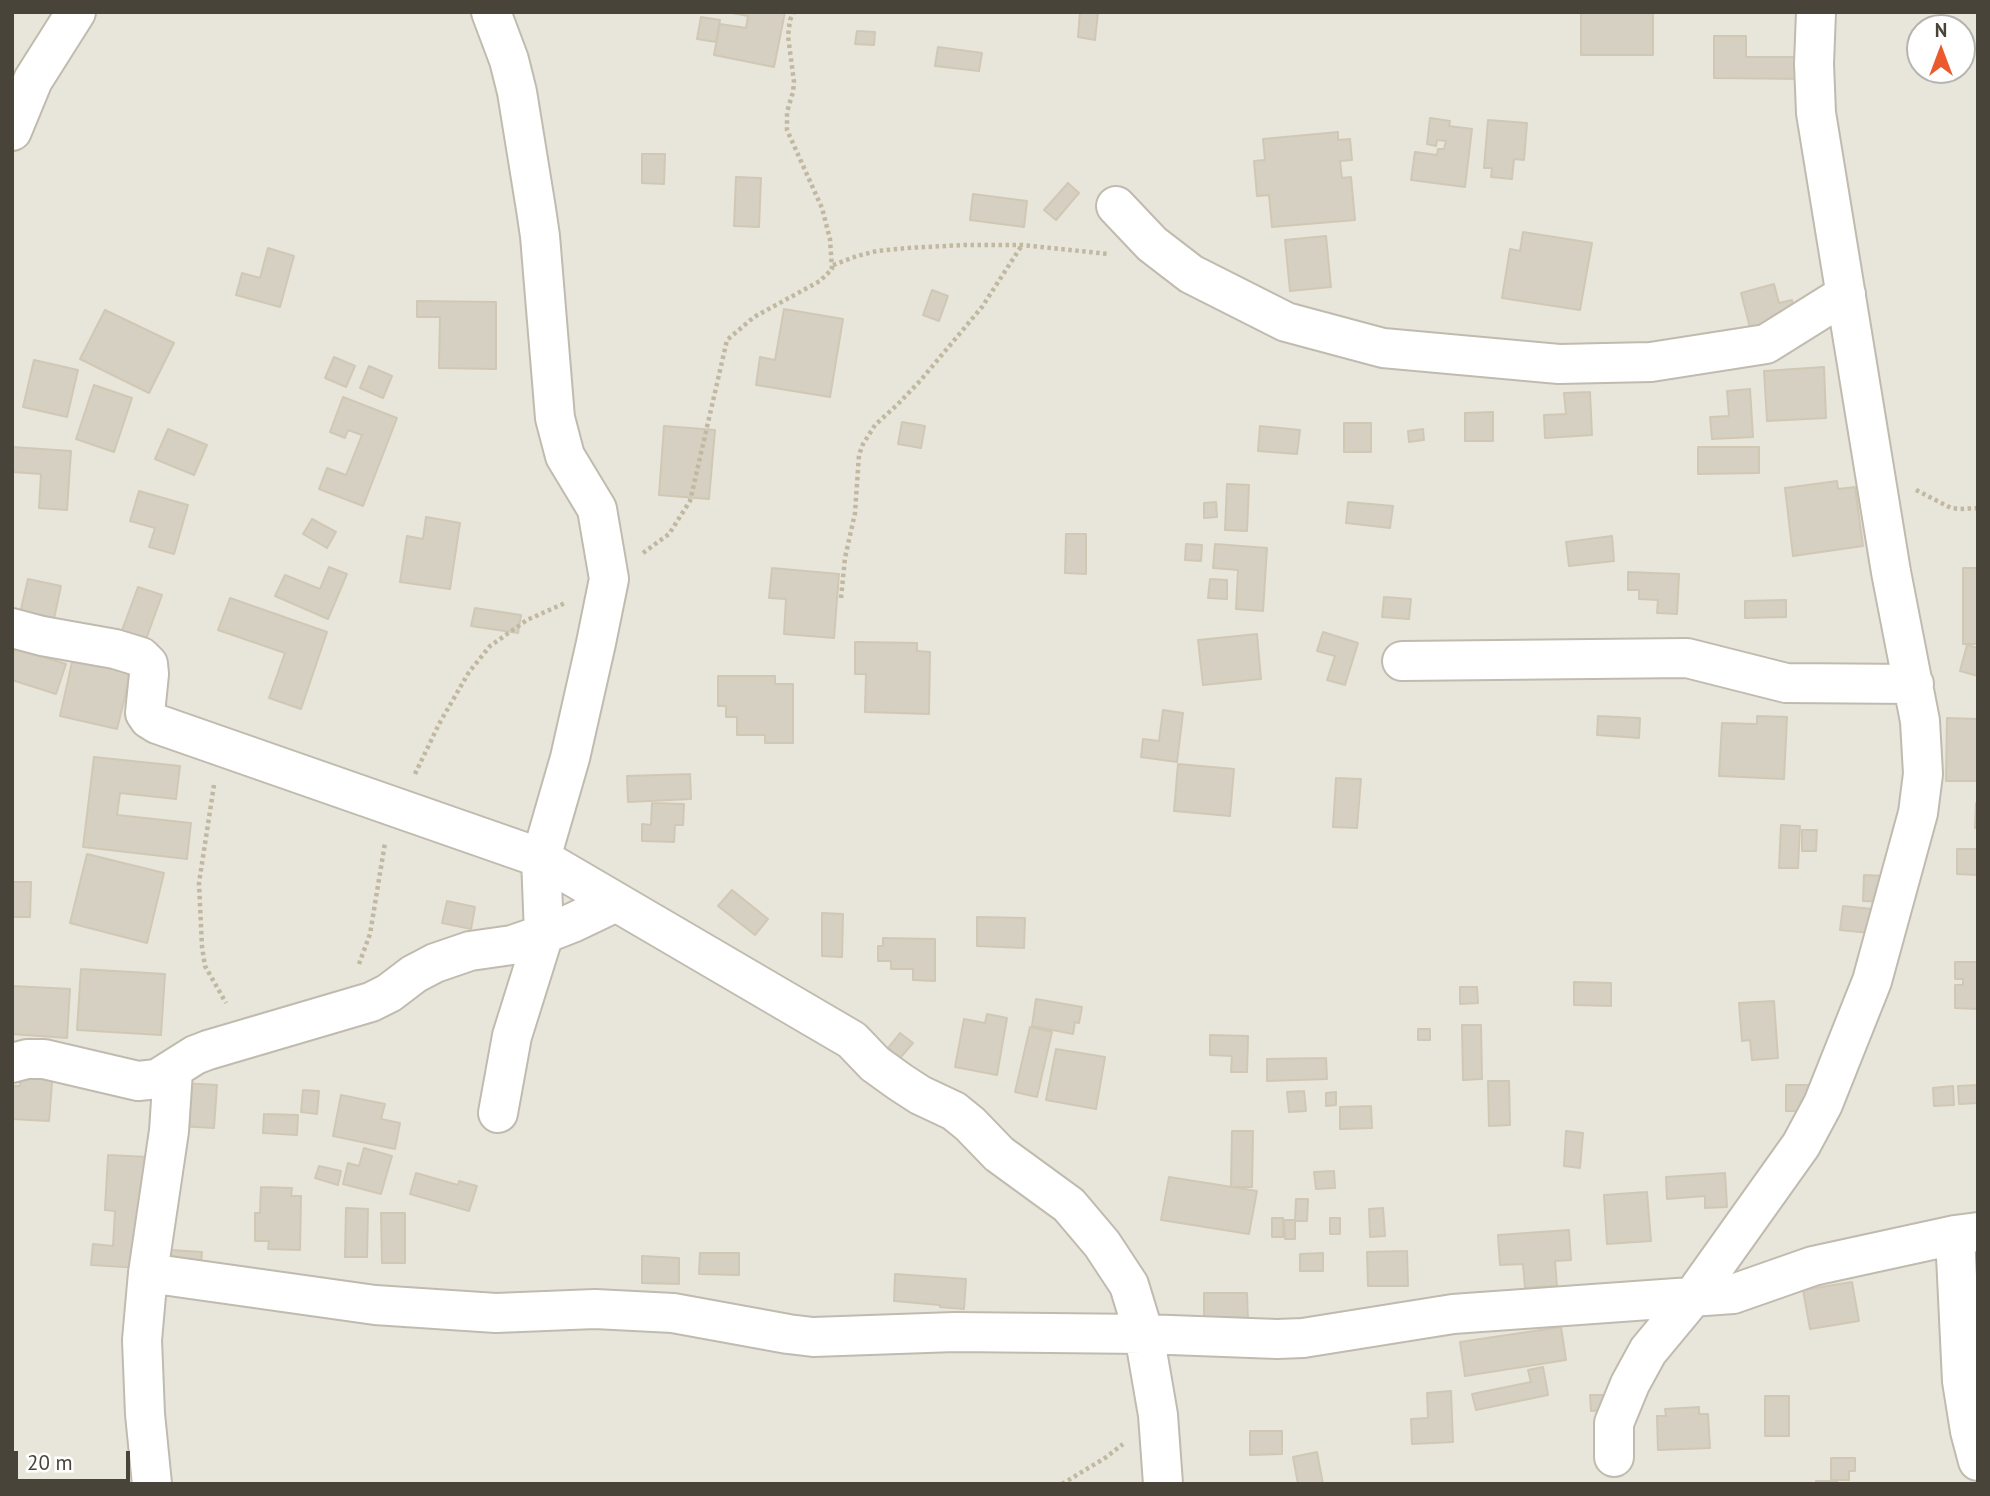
<!DOCTYPE html>
<html>
<head>
<meta charset="utf-8">
<style>
  body { margin:0 }
  #map { position:relative; width:1990px; height:1496px; overflow:hidden; background:#f5f3ec; font-family:"PT Sans",sans-serif }
  canvas { display:block }
  .frame { position:absolute; inset:0; border:14px solid #49443a; pointer-events:none }
  .north { position:absolute; left:1906px; top:14px; width:70px; height:70px; box-sizing:border-box; background:#fff; border:2px solid #b6b4b0; border-radius:50%; rotate:0deg; font-size:19px; font-weight:700; line-height:28px; text-align:center; color:#49443a }
  .north::after { content:''; display:block; margin:auto; width:24px; height:32px; background:#eb5a2c; clip-path:polygon(50% 0,100% 100%,50% 72%,0 100%) }
  .scale { position:absolute; left:14px; top:1451px; width:116px; height:32px; box-sizing:border-box; border:4px solid #49443a; border-top:0; padding-left:9px; font-size:21px; line-height:24px; white-space:nowrap; color:#49443a; -webkit-text-stroke:5px #fff; paint-order:stroke }
</style>
</head>
<body>
<div id="map">
<canvas width="1990" height="1496"></canvas>
<div class="frame"></div>
<div class="north">N</div>
<div class="scale">20 m</div>
</div>
<script>
const g = document.querySelector('canvas').getContext('2d');
g.lineJoin = 'round';
function fillPath(path, color) {
  g.fillStyle = color;
  g.fill(path, 'evenodd');
}
function shape(rows) {
  const path = new Path2D();
  for (const r of rows) {
    path.moveTo(r[0], r[1]);
    for (let i = 2; i < r.length; i += 2) path.lineTo(r[i], r[i + 1]);
  }
  return path;
}
function strokePath(path, color, width, dash) {
  g.strokeStyle = color;
  g.lineWidth = width;
  g.lineCap = dash ? 'butt' : 'round';
  g.setLineDash(dash || []);
  g.stroke(path);
}
const residential = shape([
  [12,12,1978,12,1978,1484,12,1484],
  [1920,28,1962,28,1962,70,1920,70]
]);
const building = shape([
  [727,12,785,12,774,67,714,55,720,24,746,28,748,16,727,12],
  [1080,12,1098,12,1095,40,1078,37,1080,12],
  [1581,12,1653,12,1653,55,1581,55,1581,12],
  [701,17,720,20,716,42,697,39,701,17],
  [857,31,875,32,874,45,855,44,857,31],
  [1714,36,1746,36,1746,57,1805,57,1805,79,1714,78,1714,36],
  [938,47,982,53,979,71,935,66,938,47],
  [1430,118,1450,121,1449,126,1472,129,1465,187,1411,180,1415,152,1437,155,1438,149,1444,149,1446,141,1437,140,1436,146,1427,144,1430,118],
  [1488,120,1527,123,1524,160,1514,159,1512,179,1491,177,1492,168,1484,168,1488,120],
  [1338,132,1338,140,1350,139,1352,160,1340,161,1342,178,1351,177,1355,220,1272,227,1269,195,1257,196,1254,161,1265,160,1263,139,1338,132],
  [642,154,665,154,664,184,642,183,642,154],
  [736,177,761,178,759,227,734,226,736,177],
  [1068,183,1079,193,1056,220,1044,210,1068,183],
  [973,194,1027,201,1024,227,970,220,973,194],
  [1523,232,1592,243,1580,310,1502,298,1510,249,1520,251,1523,232],
  [1326,236,1331,287,1290,291,1285,240,1326,236],
  [268,248,294,256,280,307,236,295,242,273,260,278,268,248],
  [1774,284,1779,303,1792,300,1798,327,1753,339,1741,293,1774,284],
  [932,290,948,296,939,321,923,315,932,290],
  [417,301,496,302,496,369,439,368,440,317,417,317,417,301],
  [784,309,843,319,830,397,756,385,760,357,775,360,784,309],
  [105,310,174,343,149,393,80,359,105,310],
  [334,357,355,366,346,387,325,378,334,357],
  [34,360,78,370,67,417,23,407,34,360],
  [369,366,392,376,383,398,360,388,369,366],
  [1824,367,1826,418,1767,421,1764,371,1824,367],
  [94,385,132,398,114,452,76,439,94,385],
  [1750,389,1753,437,1712,439,1710,417,1729,416,1727,391,1750,389],
  [1590,392,1592,435,1545,438,1544,415,1566,414,1564,393,1590,392],
  [343,397,397,418,363,506,319,489,327,468,346,475,362,435,348,430,345,438,330,432,343,397],
  [1493,412,1493,441,1465,441,1465,413,1493,412],
  [902,422,925,426,921,448,898,444,902,422],
  [1344,423,1371,423,1371,452,1344,452,1344,423],
  [664,426,715,430,709,499,659,495,664,426],
  [1260,426,1300,430,1297,454,1258,451,1260,426],
  [168,429,207,445,194,475,155,459,168,429],
  [1423,429,1424,440,1409,442,1408,431,1423,429],
  [12,447,71,451,67,510,39,508,41,474,12,472,12,447],
  [1698,447,1759,447,1759,473,1698,474,1698,447],
  [1837,481,1838,489,1855,487,1863,546,1793,556,1785,488,1837,481],
  [1227,484,1249,485,1247,531,1225,530,1227,484],
  [139,491,188,505,174,554,149,547,155,528,130,521,139,491],
  [1216,502,1217,517,1204,518,1204,503,1216,502],
  [1348,502,1393,506,1390,528,1346,523,1348,502],
  [426,517,460,523,450,589,400,582,407,536,423,539,426,517],
  [312,519,336,532,327,548,303,534,312,519],
  [1066,534,1086,534,1086,574,1065,573,1066,534],
  [1612,536,1614,561,1569,566,1566,542,1612,536],
  [1186,544,1202,545,1201,561,1185,560,1186,544],
  [1215,544,1267,548,1263,611,1236,609,1238,570,1213,568,1215,544],
  [329,567,347,574,328,619,275,596,285,575,320,589,329,567],
  [772,568,839,574,834,638,784,634,786,599,769,598,772,568],
  [1963,568,1978,568,1978,644,1963,644,1963,568],
  [1628,572,1679,574,1677,614,1657,613,1658,600,1639,599,1639,590,1628,590,1628,572],
  [28,579,61,586,49,642,15,635,28,579],
  [1210,579,1227,580,1227,599,1208,598,1210,579],
  [138,587,162,595,145,642,121,633,138,587],
  [1384,597,1411,599,1409,619,1382,617,1384,597],
  [230,598,327,632,301,709,269,698,285,653,218,630,230,598],
  [1786,600,1786,617,1745,618,1745,601,1786,600],
  [475,608,521,615,518,633,471,626,475,608],
  [1323,632,1358,643,1345,685,1327,680,1335,656,1317,651,1323,632],
  [1257,634,1261,679,1203,685,1198,640,1257,634],
  [855,642,917,643,917,651,930,652,929,714,865,712,866,674,855,674,855,642],
  [1967,645,1978,648,1978,676,1960,671,1967,645],
  [15,648,66,664,56,694,12,680,12,657,15,648],
  [73,658,131,672,117,729,60,716,73,658],
  [718,676,775,676,775,684,793,684,793,743,765,743,765,735,737,735,737,717,726,717,726,706,718,706,718,676],
  [1163,710,1183,713,1177,762,1141,757,1143,739,1159,741,1163,710],
  [1598,716,1640,718,1639,738,1597,735,1598,716],
  [1757,716,1787,717,1784,779,1719,776,1722,723,1757,724,1757,716],
  [1947,718,1978,719,1978,781,1946,781,1947,718],
  [94,757,180,766,176,799,120,793,117,815,191,823,187,859,83,847,94,757],
  [1178,764,1234,769,1230,816,1174,811,1178,764],
  [690,774,691,799,628,802,627,776,690,774],
  [1336,778,1361,779,1357,828,1333,827,1336,778],
  [652,803,684,804,683,825,675,825,674,842,642,841,642,824,651,825,652,803],
  [1976,803,1978,803,1978,828,1975,828,1976,803],
  [1781,825,1800,826,1798,868,1779,868,1781,825],
  [1802,830,1817,830,1816,851,1802,851,1802,830],
  [1957,849,1978,849,1978,875,1957,874,1957,849],
  [87,854,164,873,147,943,70,923,87,854],
  [1864,875,1886,876,1885,902,1863,901,1864,875],
  [12,882,31,882,30,917,12,917,12,882],
  [732,890,768,919,755,935,718,906,732,890],
  [447,901,475,907,471,929,442,923,447,901],
  [1843,906,1882,910,1880,934,1840,930,1843,906],
  [822,913,843,914,842,957,822,956,822,913],
  [977,917,1025,918,1024,948,977,946,977,917],
  [883,938,935,939,935,981,913,980,913,969,891,969,891,961,878,961,878,946,883,946,883,938],
  [1955,962,1978,962,1978,1009,1955,1008,1955,985,1963,985,1963,979,1955,979,1955,962],
  [81,969,165,974,161,1035,77,1030,81,969],
  [1574,982,1611,983,1611,1006,1574,1005,1574,982],
  [12,986,70,989,67,1038,12,1034,12,986],
  [1460,987,1477,987,1478,1003,1460,1004,1460,987],
  [1036,999,1082,1007,1079,1023,1075,1022,1073,1034,1032,1026,1036,999],
  [1774,1001,1778,1058,1752,1060,1750,1040,1742,1041,1739,1003,1774,1001],
  [987,1014,1007,1018,997,1075,955,1067,964,1019,985,1023,987,1014],
  [1462,1025,1481,1025,1482,1079,1463,1080,1462,1025],
  [1030,1027,1052,1032,1037,1097,1015,1092,1030,1027],
  [1418,1029,1430,1029,1430,1040,1418,1040,1418,1029],
  [900,1033,913,1043,900,1058,888,1048,900,1033],
  [1210,1035,1248,1036,1247,1072,1231,1072,1232,1056,1210,1055,1210,1035],
  [1056,1049,1105,1057,1096,1109,1046,1100,1056,1049],
  [1326,1058,1327,1079,1267,1081,1267,1059,1326,1058],
  [21,1069,53,1071,49,1121,12,1119,12,1086,20,1086,21,1069],
  [1488,1081,1509,1081,1510,1125,1489,1126,1488,1081],
  [181,1083,217,1085,214,1128,178,1126,181,1083],
  [1786,1085,1809,1085,1809,1111,1786,1111,1786,1085],
  [1978,1085,1978,1103,1959,1104,1958,1086,1978,1085],
  [1953,1086,1954,1105,1934,1106,1933,1088,1953,1086],
  [303,1090,319,1091,317,1114,301,1112,303,1090],
  [1304,1091,1306,1111,1289,1112,1287,1092,1304,1091],
  [1336,1092,1336,1105,1326,1106,1326,1093,1336,1092],
  [341,1095,385,1104,381,1119,400,1123,395,1149,333,1136,341,1095],
  [1371,1106,1372,1128,1340,1129,1340,1107,1371,1106],
  [264,1114,298,1115,297,1135,263,1133,264,1114],
  [1232,1131,1253,1131,1252,1187,1231,1187,1232,1131],
  [1566,1131,1583,1133,1580,1168,1564,1166,1566,1131],
  [364,1148,392,1156,381,1194,343,1184,348,1163,359,1166,364,1148],
  [108,1155,148,1157,141,1268,91,1265,93,1244,113,1246,115,1211,105,1210,108,1155],
  [319,1166,341,1171,338,1185,315,1178,319,1166],
  [1334,1171,1335,1188,1316,1189,1314,1172,1334,1171],
  [416,1173,458,1185,459,1181,477,1186,469,1211,410,1194,416,1173],
  [1725,1173,1727,1207,1705,1208,1705,1196,1667,1199,1666,1177,1725,1173],
  [1169,1177,1257,1191,1249,1234,1161,1220,1169,1177],
  [261,1187,292,1188,291,1196,301,1196,300,1250,268,1249,269,1241,255,1241,255,1213,260,1213,261,1187],
  [1647,1192,1651,1241,1607,1244,1604,1195,1647,1192],
  [1296,1199,1308,1199,1307,1221,1295,1221,1296,1199],
  [346,1208,368,1209,367,1257,345,1257,346,1208],
  [1383,1208,1385,1236,1370,1237,1369,1209,1383,1208],
  [381,1213,405,1213,405,1263,382,1263,381,1213],
  [1272,1218,1283,1218,1283,1237,1272,1237,1272,1218],
  [1330,1218,1340,1218,1340,1234,1330,1234,1330,1218],
  [1284,1220,1295,1220,1295,1239,1285,1239,1284,1220],
  [1569,1230,1571,1260,1555,1261,1557,1286,1525,1288,1523,1264,1500,1265,1498,1235,1569,1230],
  [155,1249,202,1252,200,1273,155,1249],
  [1407,1251,1408,1286,1368,1286,1367,1252,1407,1251],
  [700,1253,739,1253,739,1275,699,1274,700,1253],
  [1323,1253,1323,1271,1300,1271,1300,1254,1323,1253],
  [642,1256,679,1258,679,1284,642,1283,642,1256],
  [895,1274,966,1279,964,1309,940,1307,940,1305,894,1301,895,1274],
  [1852,1282,1859,1321,1810,1329,1803,1290,1852,1282],
  [1204,1293,1247,1293,1248,1322,1204,1322,1204,1293],
  [1561,1327,1566,1360,1465,1376,1460,1342,1561,1327],
  [1543,1367,1548,1395,1476,1410,1472,1394,1531,1382,1528,1370,1543,1367],
  [1451,1391,1453,1442,1412,1444,1411,1419,1428,1418,1427,1393,1451,1391],
  [1590,1395,1603,1395,1604,1410,1591,1411,1590,1395],
  [1765,1396,1789,1396,1789,1436,1765,1436,1765,1396],
  [1699,1407,1699,1414,1708,1414,1710,1448,1658,1450,1657,1416,1666,1416,1665,1409,1699,1407],
  [1250,1431,1282,1431,1282,1454,1250,1455,1250,1431],
  [1317,1452,1323,1484,1298,1484,1293,1457,1317,1452],
  [1831,1458,1855,1458,1855,1471,1849,1471,1849,1480,1831,1480,1831,1458],
  [1816,1481,1837,1481,1837,1484,1816,1484,1816,1481]
]);
const path = shape([
  [833,265,857,256,877,251,907,248,965,245,1022,245,1109,254],
  [1916,490,1951,508,1960,509,1978,508],
  [643,553,669,534,690,501,727,340,754,317,820,281,832,269,830,239,822,208,787,130,787,112,793,92,794,82,788,36,790,20,794,12],
  [841,598,845,558,855,513,859,455,863,444,875,425,897,405,920,381,982,307,1022,245],
  [415,774,439,724,469,672,490,646,527,620,565,603],
  [214,785,199,883,202,947,205,966,226,1003],
  [359,964,370,934,385,843],
  [1062,1484,1105,1458,1123,1444]
]);
const minor = shape([
  [491,12,509,60,517,92,536,209,540,236,555,418,565,456,597,509,609,579,596,643,570,758,541,858,852,1040,875,1064,900,1082,920,1095,954,1111,970,1124,999,1154,1069,1205,1102,1244,1129,1285,1144,1334,1158,1415,1163,1484],
  [12,131,33,80,76,12],
  [1116,206,1152,244,1191,274,1286,322,1383,348,1559,364,1651,362,1766,344,1846,294],
  [12,628,42,636,115,649,141,657,148,664,149,674,145,713,149,719,157,724,541,858,544,934,512,945,470,951,435,963,414,974,389,993,371,1002,208,1050,195,1055,157,1079,138,1081,44,1059,27,1059,12,1063],
  [1402,661,1687,658,1786,683,1914,684],
  [498,1113,512,1036,544,934,572,923,616,902],
  [1955,1235,1962,1381,1970,1431,1978,1461],
  [148,1273,375,1305,496,1313,595,1309,673,1313,788,1334,813,1337,955,1332,1144,1334,1277,1339,1303,1338,1453,1314,1733,1294,1813,1266,1955,1235,1978,1232],
  [1614,1457,1614,1423,1630,1384,1648,1351,1692,1298,1801,1145,1823,1104,1872,981,1918,813,1923,774,1920,721,1891,572,1816,113,1814,64,1816,12],
  [152,1484,145,1414,142,1340,148,1273,169,1131,173,1071]
]);
fillPath(residential, '#e8e5da');
fillPath(building, '#d6d0c2');
strokePath(building, '#d0c8b5', 2);
strokePath(minor, '#c0bbae', 42);
strokePath(path, '#c1b8a1', 4.5, [3.5, 3.5]);
strokePath(minor, '#fff', 38);
</script>
</body>
</html>
